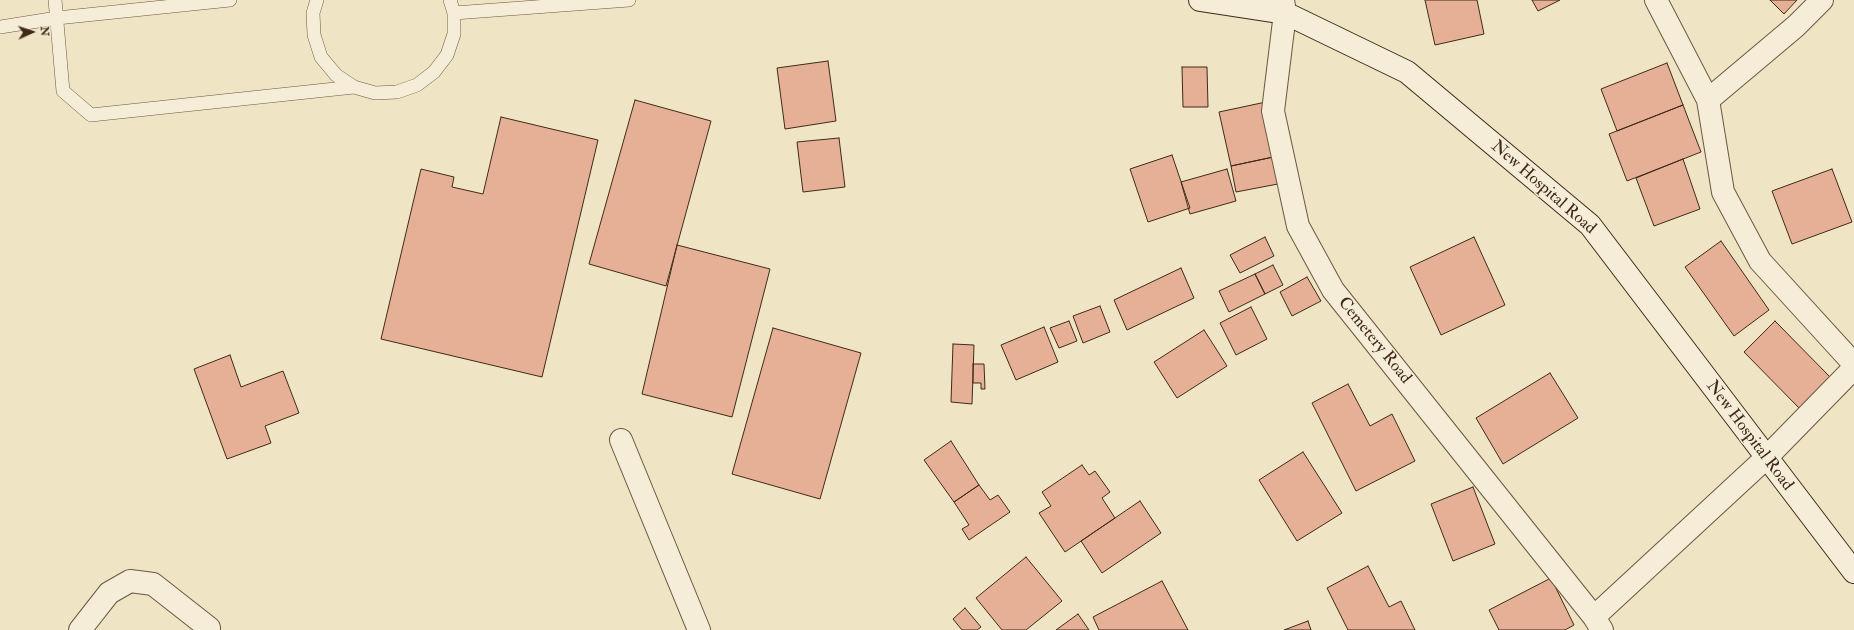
<!DOCTYPE html>
<html>
<head>
<meta charset="utf-8">
<style>
  body { margin:0 }
  #map { position:relative; width:1854px; height:630px; overflow:hidden; background:#efe4c3; font-family:"IM FELL Double Pica",serif }
  canvas { display:block }
  .north { position:absolute; left:12px; top:12px; width:40px; height:40px; -webkit-text-stroke:3px #f5edd8; paint-order:stroke; rotate:87deg; font-size:11px; font-weight:700; line-height:16px; text-align:center; color:#3f2a17 }
  .north::after { content:''; display:block; margin:auto; width:14px; height:18px; background:#3f2a17; clip-path:polygon(50% 0,100% 100%,50% 72%,0 100%) }
</style>
</head>
<body>
<div id="map">
<canvas width="1854" height="630"></canvas>
<div class="north">N</div>
</div>
<script>
const g = document.querySelector('canvas').getContext('2d');
g.lineJoin = 'round';
function fillPath(path, color) {
  g.fillStyle = color;
  g.fill(path, 'evenodd');
}
function shape(rows) {
  const path = new Path2D();
  for (const r of rows) {
    path.moveTo(r[0], r[1]);
    for (let i = 2; i < r.length; i += 2) path.lineTo(r[i], r[i + 1]);
  }
  return path;
}
function strokePath(path, color, width, dash) {
  g.strokeStyle = color;
  g.lineWidth = width;
  g.lineCap = dash ? 'butt' : 'round';
  g.setLineDash(dash || []);
  g.stroke(path);
}
function drawText(font, color, halo, rows, align = 'center') {
  g.font = font + ' "IM FELL Double Pica",serif';
  g.lineWidth = 3;
  g.setLineDash([]);
  g.textBaseline = 'middle';
  g.strokeStyle = halo;
  g.fillStyle = color;
  for (const [text, x, y, turn = 0] of rows) {
    g.save();
    g.translate(x, y);
    g.rotate((+turn || 0) * Math.PI / 180);
    g.textAlign = isNaN(turn) ? turn : align;
    if (halo) g.strokeText(text, 0, 0);
    g.fillText(text, 0, 0);
    g.restore();
  }
}
const building = shape([
  [1425,0,1477,0,1484,34,1435,45,1425,0],
  [1532,0,1560,0,1538,11,1532,0],
  [1770,0,1797,0,1784,14,1770,0],
  [828,61,836,121,785,129,777,68,828,61],
  [1667,63,1683,105,1617,131,1601,89,1667,63],
  [1182,67,1207,67,1208,107,1183,107,1182,67],
  [635,100,711,121,666,286,589,264,635,100],
  [1266,102,1278,156,1231,166,1219,112,1266,102],
  [1683,105,1701,152,1627,181,1609,134,1683,105],
  [501,117,598,140,542,377,381,339,421,169,454,177,452,187,483,194,501,117],
  [839,138,845,187,803,192,797,142,839,138],
  [1172,155,1190,208,1148,222,1130,169,1172,155],
  [1278,156,1283,183,1236,192,1231,166,1278,156],
  [1683,159,1700,209,1654,226,1636,178,1683,159],
  [1227,169,1236,201,1190,214,1181,182,1227,169],
  [1832,169,1852,222,1792,244,1772,191,1832,169],
  [1265,237,1274,256,1240,273,1230,255,1265,237],
  [1474,237,1505,305,1441,335,1410,267,1474,237],
  [1721,241,1769,310,1734,336,1685,267,1721,241],
  [677,245,770,269,732,417,642,394,677,245],
  [1273,265,1283,285,1265,294,1255,274,1273,265],
  [1181,268,1194,298,1127,330,1114,300,1181,268],
  [1255,274,1265,294,1229,312,1219,291,1255,274],
  [1307,277,1321,301,1292,316,1280,292,1307,277],
  [1100,306,1110,332,1083,343,1073,316,1100,306],
  [1251,307,1267,339,1236,355,1220,323,1251,307],
  [1069,321,1077,341,1059,348,1050,328,1069,321],
  [1775,321,1831,378,1800,409,1744,352,1775,321],
  [1044,327,1058,362,1016,380,1001,345,1044,327],
  [773,328,861,353,820,499,732,474,773,328],
  [1204,330,1227,366,1177,398,1154,362,1204,330],
  [953,344,974,345,972,404,951,402,953,344],
  [230,355,241,387,283,371,299,413,265,426,271,443,227,459,194,369,230,355],
  [973,364,984,364,985,389,981,389,981,383,973,383,973,364],
  [1550,373,1578,418,1503,464,1476,418,1550,373],
  [1348,384,1370,426,1392,414,1415,461,1356,491,1312,403,1348,384],
  [951,441,979,485,954,502,924,460,951,441],
  [1303,452,1342,513,1297,541,1259,480,1303,452],
  [1082,465,1089,475,1095,471,1110,492,1102,498,1115,518,1065,552,1039,513,1051,506,1042,492,1082,465],
  [979,485,990,500,998,495,1010,512,969,540,962,529,969,525,954,502,979,485],
  [1473,487,1495,544,1453,561,1431,504,1473,487],
  [1140,501,1161,533,1102,573,1081,541,1140,501],
  [1026,557,1062,601,1026,630,1002,630,976,598,1026,557],
  [1368,566,1389,607,1401,601,1415,630,1348,630,1327,588,1368,566],
  [1551,578,1574,625,1565,630,1499,630,1489,610,1551,578],
  [1162,581,1188,630,1099,630,1093,617,1162,581],
  [965,608,981,627,977,630,962,630,953,619,965,608],
  [1078,614,1089,630,1056,630,1078,614],
  [1308,621,1311,630,1284,630,1308,621]
]);
const lane = shape([
  [55,0,63,91,91,115,354,87],
  [317,0,313,13,314,35,321,57,336,75,354,87,375,93,397,92,417,85,434,72,447,55,454,34,454,13,450,0],
  [454,13,629,0],
  [0,27,57,18,230,0]
]);
const street = shape([
  [1283,0,1285,13,1273,111,1298,226,1333,290,1594,617,1602,630],
  [1656,0,1708,100,1723,192,1760,261,1854,364],
  [1708,100,1796,26,1822,0],
  [621,440,699,630],
  [1594,617,1766,458,1854,368],
  [80,630,109,593,130,581,153,584,209,628]
]);
const secondary = shape([
  [1200,0,1285,13,1407,72,1590,225,1854,572]
]);
const streetNames = [
  ["New Hospital Road",1543,188,41],
  ["Cemetery Road",1374,341,51],
  ["New Hospital Road",1749,436,53]
];
fillPath(building, '#e6b097');
strokePath(building, '#3f2a17', 1);
strokePath(lane, '#6b5842', 14);
strokePath(street, '#6b5842', 24);
strokePath(secondary, '#3f2a17', 24);
strokePath(lane, '#f5edd8', 13);
strokePath(street, '#f5edd8', 22);
strokePath(secondary, '#f5edd8', 22);
drawText('17px', '#3f2a17', '#f5edd8', streetNames);
</script>
</body>
</html>
